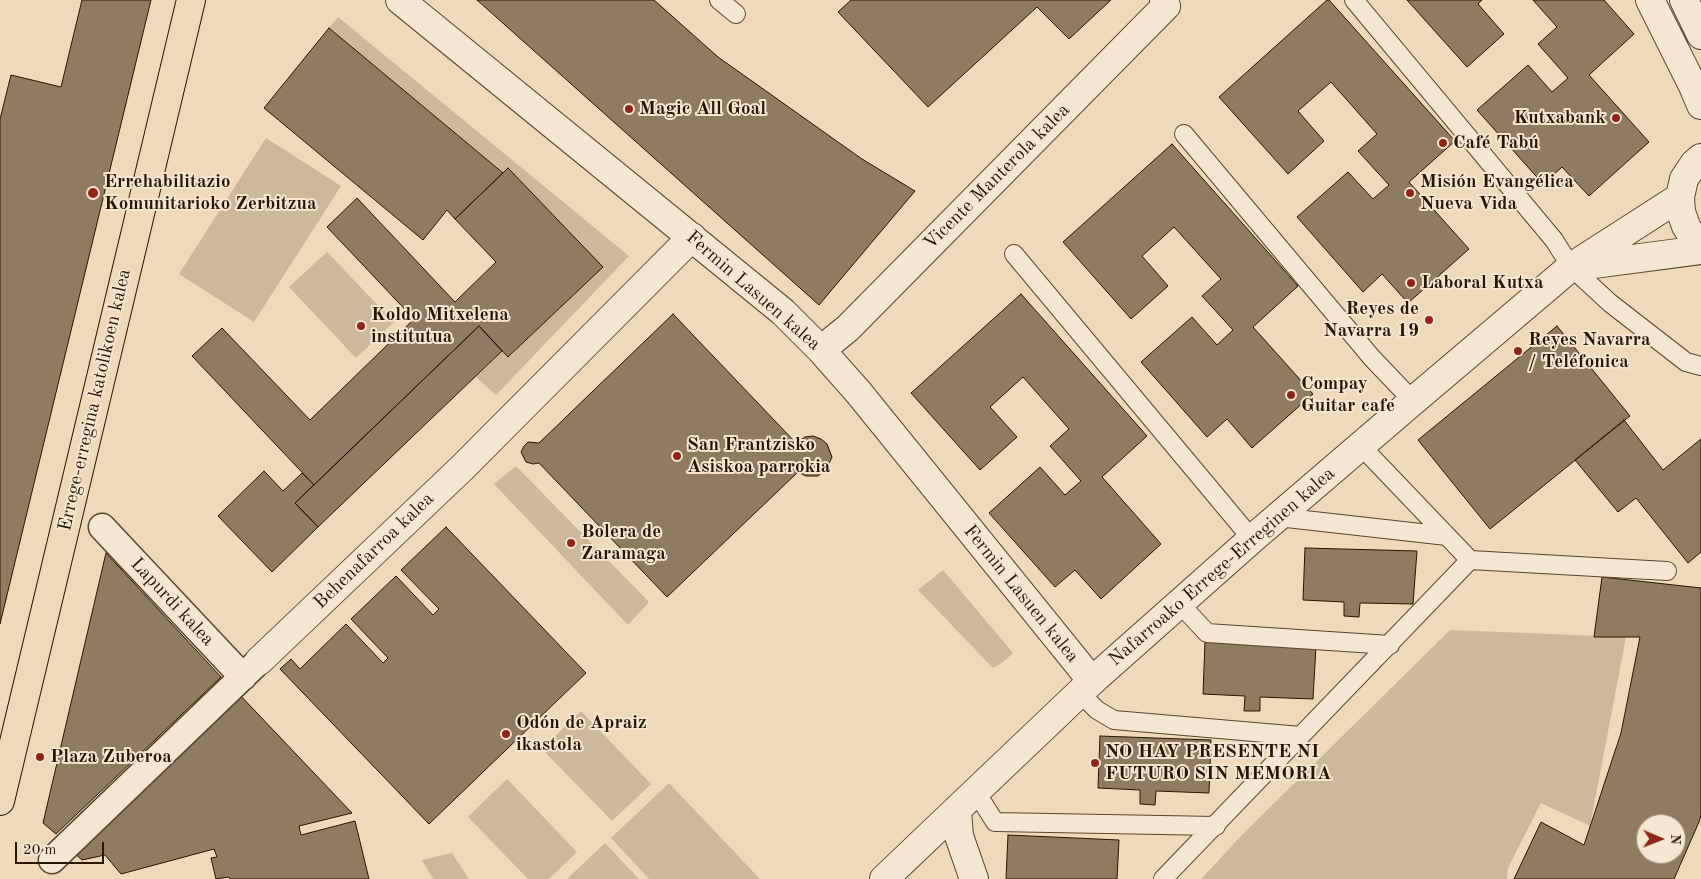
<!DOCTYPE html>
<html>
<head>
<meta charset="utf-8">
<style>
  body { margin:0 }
  #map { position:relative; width:1701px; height:879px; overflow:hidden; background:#eed9ba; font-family:"Old Standard TT",serif }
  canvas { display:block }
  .north { position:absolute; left:1636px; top:814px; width:50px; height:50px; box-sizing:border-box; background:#f4e6d2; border:1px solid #a2937e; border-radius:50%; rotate:91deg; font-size:14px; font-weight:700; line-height:20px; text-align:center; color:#271600 }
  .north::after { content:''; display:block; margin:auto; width:18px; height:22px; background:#8f2418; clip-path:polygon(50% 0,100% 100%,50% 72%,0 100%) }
  .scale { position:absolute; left:15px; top:842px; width:89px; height:22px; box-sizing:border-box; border:2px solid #271600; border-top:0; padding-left:6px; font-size:15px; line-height:18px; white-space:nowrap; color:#271600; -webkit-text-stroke:4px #f4e6d2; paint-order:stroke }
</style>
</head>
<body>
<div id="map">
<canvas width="1701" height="879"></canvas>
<div class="north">N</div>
<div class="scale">20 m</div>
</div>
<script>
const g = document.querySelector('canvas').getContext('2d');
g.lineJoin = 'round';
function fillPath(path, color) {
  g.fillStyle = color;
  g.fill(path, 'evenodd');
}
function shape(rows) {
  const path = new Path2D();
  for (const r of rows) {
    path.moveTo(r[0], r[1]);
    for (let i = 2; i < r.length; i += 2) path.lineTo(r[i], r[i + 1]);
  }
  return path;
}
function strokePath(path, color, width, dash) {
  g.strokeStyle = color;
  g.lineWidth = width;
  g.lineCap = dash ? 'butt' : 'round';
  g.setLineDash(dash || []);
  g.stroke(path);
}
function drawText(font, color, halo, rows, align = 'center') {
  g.font = font + ' "Old Standard TT",serif';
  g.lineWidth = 4;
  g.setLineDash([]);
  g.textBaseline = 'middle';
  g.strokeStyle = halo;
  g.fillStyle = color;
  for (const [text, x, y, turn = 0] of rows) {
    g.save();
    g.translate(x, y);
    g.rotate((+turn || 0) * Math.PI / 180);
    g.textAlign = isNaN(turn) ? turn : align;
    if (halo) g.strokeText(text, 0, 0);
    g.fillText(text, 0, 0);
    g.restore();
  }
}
const green = shape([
  [338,17,629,256,496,395,476,377,502,351,509,357,602,267,508,168,503,173,329,28],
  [266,138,341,186,254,322,179,274],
  [327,252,394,322,356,358,289,287],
  [516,466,649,602,628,625,494,484],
  [943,570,1013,653,1002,663,993,668,918,590],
  [1450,630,1626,637,1590,826,1541,803,1508,868,1507,879,1201,879,1244,833],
  [581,711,651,784,612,821,542,749],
  [507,779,577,852,549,879,528,879,468,817],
  [669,783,760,879,649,879,611,838],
  [605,843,639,879,567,879],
  [452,853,469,879,433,879,422,860]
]);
const building = shape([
  [82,0,151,0,0,624,0,119,11,75,61,87,82,0],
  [477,0,654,0,718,57,862,159,915,191,819,305,477,0],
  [851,0,1111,0,1069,39,1037,7,928,107,838,12,851,0],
  [1327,0,1329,0,1455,141,1409,182,1469,249,1408,303,1382,274,1363,292,1297,217,1348,172,1373,199,1389,185,1358,151,1377,134,1331,82,1298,111,1324,141,1288,174,1219,97,1327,0],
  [1407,0,1482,0,1478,4,1504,34,1467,67,1407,0],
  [1533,0,1604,0,1634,34,1589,75,1649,142,1589,196,1562,167,1543,184,1477,110,1528,65,1552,92,1568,78,1538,44,1557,27,1533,0],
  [329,28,503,173,455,219,447,210,423,240,264,108,329,28],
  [1172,144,1298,286,1253,327,1313,394,1252,448,1227,419,1207,437,1141,362,1192,317,1217,345,1233,330,1202,296,1221,279,1174,227,1142,256,1168,286,1131,319,1063,242,1172,144],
  [508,168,603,267,508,357,479,326,314,485,192,356,222,328,310,420,414,319,327,227,357,198,455,302,496,262,455,219,508,168],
  [1021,294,1147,436,1102,477,1161,544,1101,599,1075,570,1055,587,989,513,1040,467,1065,495,1081,481,1050,446,1069,429,1023,377,990,407,1017,437,980,470,911,393,1021,294],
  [673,314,796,443,805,437,813,436,821,439,827,444,832,457,827,468,818,476,806,476,798,472,667,597,539,463,533,464,526,462,521,452,524,446,528,442,539,443,673,314],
  [479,326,502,351,318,527,295,503,479,326],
  [1557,326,1630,416,1490,529,1418,440,1557,326],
  [1624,420,1663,470,1701,439,1701,552,1688,563,1636,498,1618,512,1575,460,1624,420],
  [264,471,283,491,302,473,314,485,295,503,318,527,272,572,218,516,264,471],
  [446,527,586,673,429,824,280,669,291,659,300,669,346,624,383,663,388,658,351,619,396,576,433,615,439,609,401,570,446,527],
  [1305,548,1417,551,1413,604,1360,603,1359,617,1344,616,1344,602,1303,600,1305,548],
  [106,553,221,677,56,834,43,823,106,553],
  [1602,577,1701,588,1701,815,1699,822,1674,879,1514,879,1541,822,1584,845,1621,733,1640,637,1594,637,1602,577],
  [1646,824,1676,824,1676,854,1646,854,1646,824],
  [1205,642,1316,646,1313,699,1260,697,1260,711,1244,711,1245,696,1203,694,1205,642],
  [238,693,352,813,299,826,301,835,355,821,369,879,230,879,229,877,216,879,211,858,217,857,214,849,121,874,105,855,82,860,72,851,238,693],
  [1100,736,1211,740,1209,793,1156,791,1155,805,1140,804,1140,790,1098,788,1100,736],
  [1008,835,1119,840,1117,879,1006,879,1008,835]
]);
const service = shape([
  [719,0,736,14],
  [1354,0,1554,240,1571,267,1610,303,1686,362,1701,366],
  [1184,134,1372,358,1413,401],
  [1014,254,1252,539],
  [1278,517,1447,536,1361,446],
  [1447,536,1470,560,1667,571],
  [1180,604,1207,633,1390,645],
  [1080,693,1097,710,1114,720,1301,736],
  [976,792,995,822,1216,826],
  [1163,879,1470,560]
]);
const pedestrian = shape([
  [102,527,243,677],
  [52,860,259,661]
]);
const minor = shape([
  [400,0,783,312,821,350,859,393,1092,681],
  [1650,0,1693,86,1701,105],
  [1684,0,1701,35],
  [821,350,848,328,1166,6,1164,0],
  [259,661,462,468,692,237],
  [957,810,959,836,974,879]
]);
const tertiary = shape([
  [1701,158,1694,164,1684,179,1680,197,1681,212,1686,226,1694,239,1701,245],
  [1579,266,1701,250],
  [884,879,1092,681,1252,539,1413,401,1571,267,1680,197]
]);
const primary = shape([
  [0,801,191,0]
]);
const markers = [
  [629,109,5,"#8f2418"],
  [1616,118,5,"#8f2418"],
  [1443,143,5,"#8f2418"],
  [93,193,6,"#8f2418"],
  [1410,193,5,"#8f2418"],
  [1411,283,5,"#8f2418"],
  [1429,320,5,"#8f2418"],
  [361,326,5,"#8f2418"],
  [1518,351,5,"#8f2418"],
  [1291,395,5,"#8f2418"],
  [677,456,5,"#8f2418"],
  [571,543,5,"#8f2418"],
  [506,734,5,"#8f2418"],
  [40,757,5,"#8f2418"],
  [1095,763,5,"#8f2418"]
];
const poiNames = [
  ["Magic All Goal",639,109],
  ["Kutxabank",1606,118,"right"],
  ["Café Tabú",1453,143],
  ["Errehabilitazio",104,182],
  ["Komunitarioko Zerbitzua",104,204],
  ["Misión Evangélica",1420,182],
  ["Nueva Vida",1420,204],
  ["Laboral Kutxa",1421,283],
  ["Reyes de",1419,309,"right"],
  ["Navarra 19",1419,331,"right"],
  ["Koldo Mitxelena",371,315],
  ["institutua",371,337],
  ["Reyes Navarra",1528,340],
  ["/ Teléfonica",1528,362],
  ["Compay",1301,384],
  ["Guitar cafe",1301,406],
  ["San Frantzisko",687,445],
  ["Asiskoa parrokia",687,467],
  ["Bolera de",581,532],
  ["Zaramaga",581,554],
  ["Odón de Apraiz",516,723],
  ["ikastola",516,745],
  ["NO HAY PRESENTE NI",1105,752],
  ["FUTURO SIN MEMORIA",1105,774],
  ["Plaza Zuberoa",50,757]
];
const streetNames = [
  ["Vicente Manterola kalea",997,177,-45],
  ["Fermin Lasuen kalea",753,291,41],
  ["Errege-erregina katolikoen kalea",95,400,-77],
  ["Behenafarroa kalea",374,551,-44],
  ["Nafarroako Errege-Erreginen kalea",1222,567,-41],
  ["Fermin Lasuen kalea",1021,594,51],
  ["Lapurdi kalea",172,602,47]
];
fillPath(green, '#ccb89a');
fillPath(building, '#8e7b61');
strokePath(building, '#271600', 1);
strokePath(service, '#59472e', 20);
strokePath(pedestrian, '#59472e', 29);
strokePath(minor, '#59472e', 30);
strokePath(tertiary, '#59472e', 30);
strokePath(primary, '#271600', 30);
strokePath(service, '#f4e6d2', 18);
strokePath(pedestrian, '#f4e6d2', 26);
strokePath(minor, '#f4e6d2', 28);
strokePath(tertiary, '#f4e6d2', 28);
strokePath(primary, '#eed9ba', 28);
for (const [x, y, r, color] of markers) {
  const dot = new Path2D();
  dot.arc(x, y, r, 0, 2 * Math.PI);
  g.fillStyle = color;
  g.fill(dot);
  strokePath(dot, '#f4e6d2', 2);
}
drawText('bold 19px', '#271600', '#f4e6d2', poiNames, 'left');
drawText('19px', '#271600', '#f4e6d2', streetNames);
</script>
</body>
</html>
